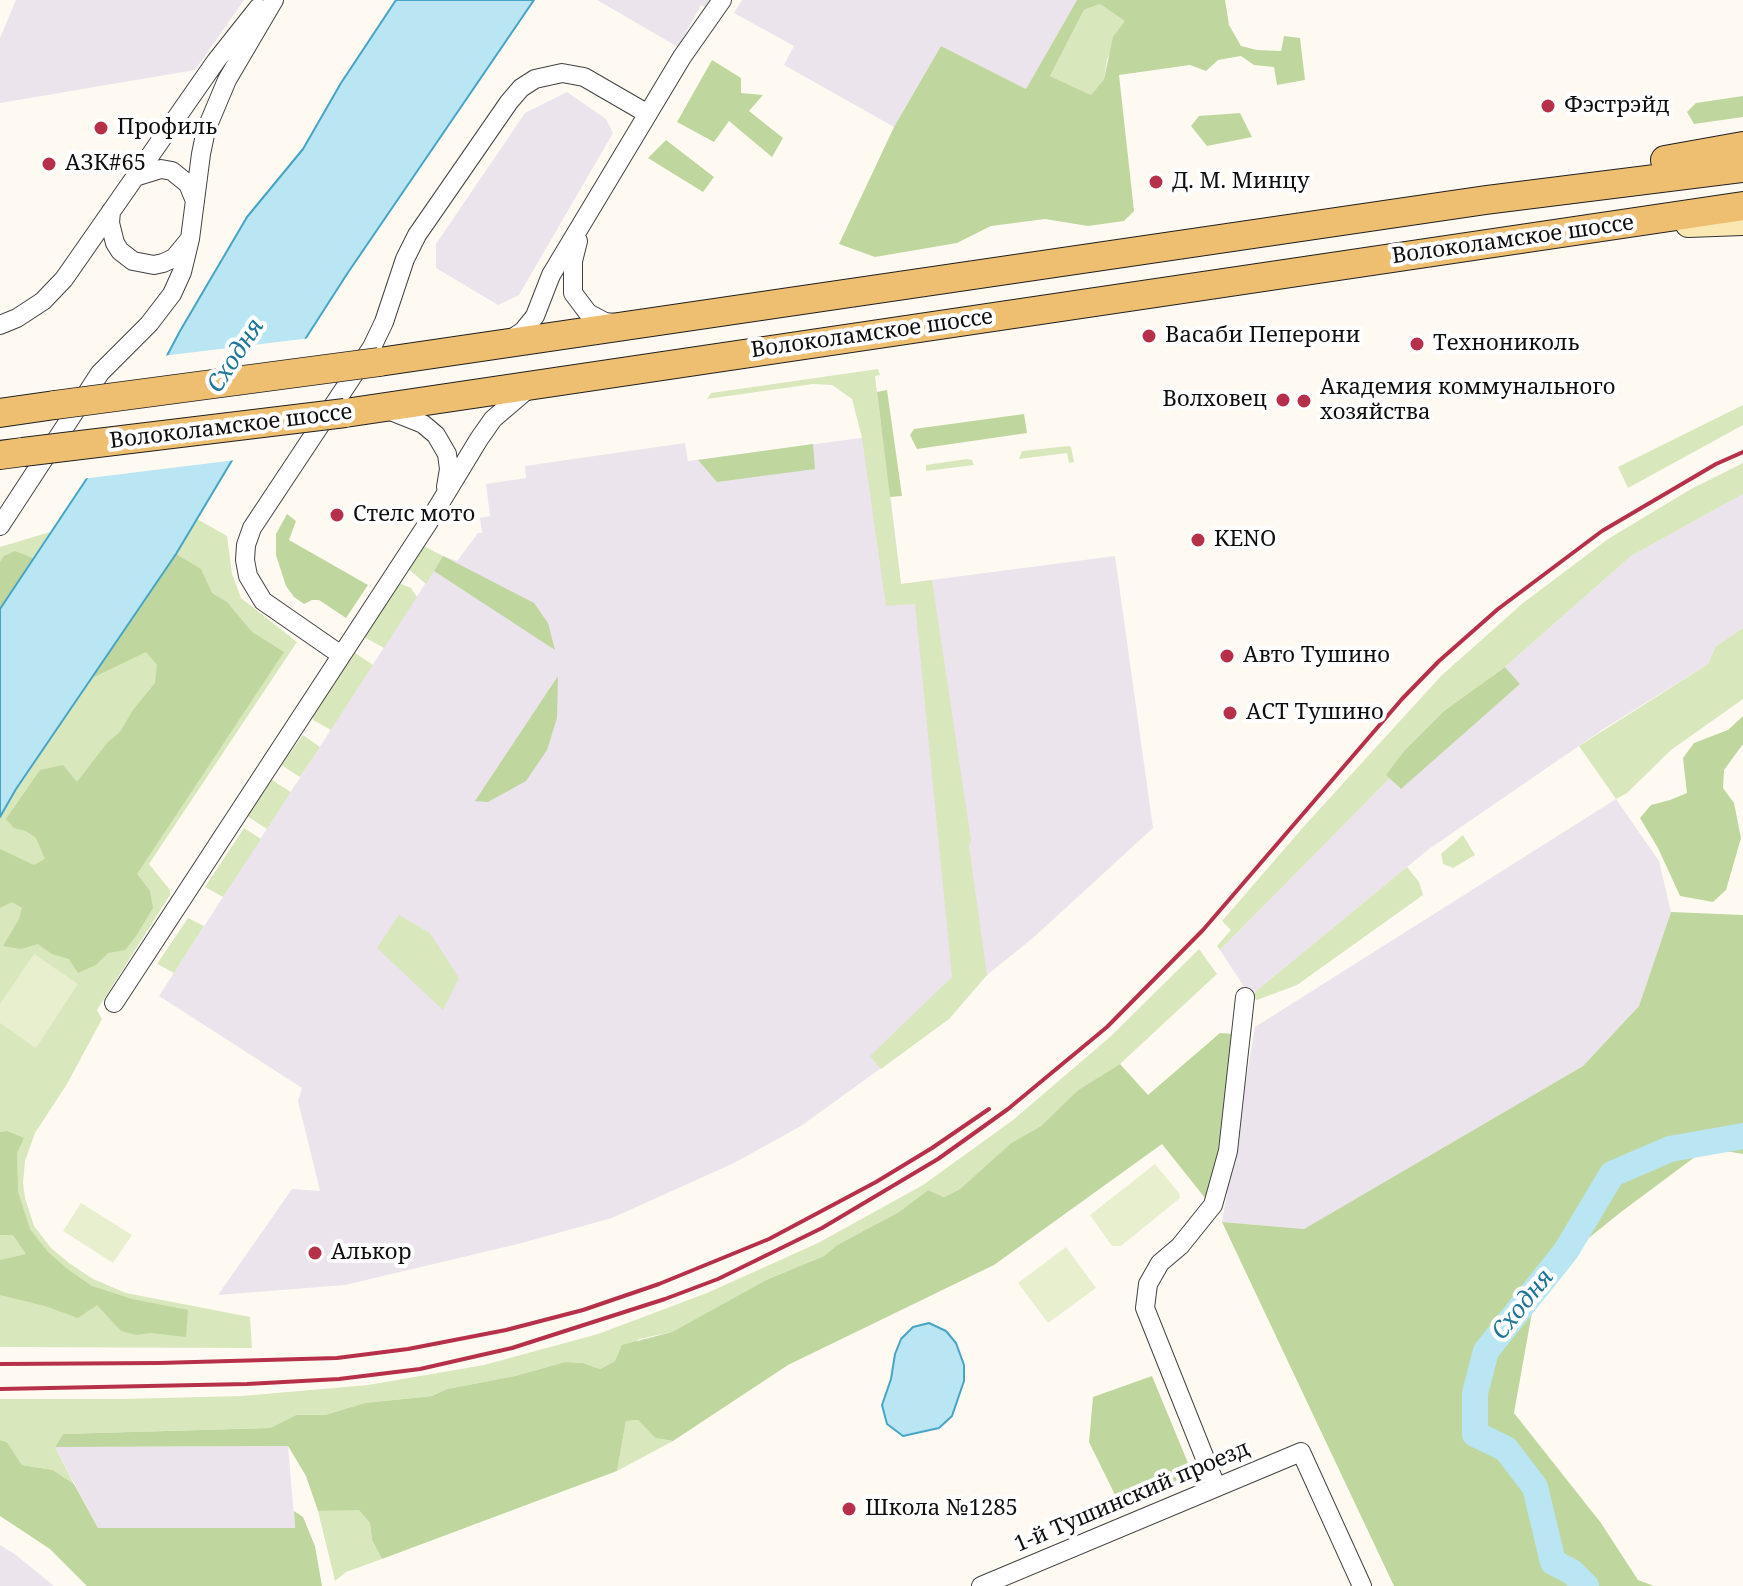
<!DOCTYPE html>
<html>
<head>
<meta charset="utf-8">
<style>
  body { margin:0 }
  canvas { display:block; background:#fefaf2 }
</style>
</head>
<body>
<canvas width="1743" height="1586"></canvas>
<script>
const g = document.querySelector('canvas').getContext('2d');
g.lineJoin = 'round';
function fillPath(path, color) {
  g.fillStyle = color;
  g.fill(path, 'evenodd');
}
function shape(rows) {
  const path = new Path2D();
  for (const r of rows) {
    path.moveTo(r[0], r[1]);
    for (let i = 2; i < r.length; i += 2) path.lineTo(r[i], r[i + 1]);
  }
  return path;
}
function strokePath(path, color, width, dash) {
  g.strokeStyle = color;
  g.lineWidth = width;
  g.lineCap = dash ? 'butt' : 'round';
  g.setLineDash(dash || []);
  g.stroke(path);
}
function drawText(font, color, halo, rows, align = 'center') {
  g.font = font + ' "Noto Serif",serif';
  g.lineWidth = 8;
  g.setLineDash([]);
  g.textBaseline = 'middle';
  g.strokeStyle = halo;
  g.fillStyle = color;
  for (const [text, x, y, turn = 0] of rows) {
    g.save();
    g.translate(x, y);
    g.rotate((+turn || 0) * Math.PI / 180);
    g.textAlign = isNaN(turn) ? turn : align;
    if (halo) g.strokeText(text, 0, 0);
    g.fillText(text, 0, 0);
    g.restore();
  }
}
const industrial = shape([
  [16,0,244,0,195,70,0,103,0,38],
  [597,0,715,0,709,9,701,5,678,47],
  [742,0,1077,0,1026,89,941,46,894,127,784,65,794,46,734,13],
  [567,92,606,119,613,133,519,295,498,305,436,268,436,244,525,113],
  [883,435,901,584,1115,556,1153,828,1033,938,987,975,949,1019,801,1126,734,1163,612,1218,518,1244,345,1285,218,1295,292,1189,320,1191,298,1101,302,1088,159,996,443,556,457,561,478,533,482,533,480,518,490,516,486,484,526,478,525,466,685,443,688,461],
  [1743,494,1743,628,1716,646,1708,664,1605,728,1429,849,1250,996,1220,950,1390,778,1400,789,1520,684,1505,667,1631,556],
  [1616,799,1659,861,1671,912,1639,1006,1583,1066,1304,1229,1222,1222,1255,1027],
  [288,1446,295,1528,98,1528,55,1447],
  [0,1545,16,1555,54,1586,0,1586]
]);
const green = shape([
  [1100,4,1126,21,1107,59,1104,79,1091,95,1050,76,1084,10],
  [878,369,880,375,875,376,901,584,932,580,971,840,969,846,987,975,949,1019,881,1069,870,1056,952,977,915,604,886,606,862,438,852,399,832,385,813,384,707,399,711,393],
  [1743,405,1743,425,1628,488,1618,467],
  [1068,446,1071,447,1074,462,1069,463,1067,453,1019,459,1022,451],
  [967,459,972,460,974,465,926,471,926,465],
  [1743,463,1743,494,1631,556,1505,667,1444,711,1404,751,1387,775,1390,778,1220,950,1217,946,1231,930,1222,921,1306,824,1441,676,1523,603,1608,539,1691,489],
  [197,519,227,536,232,574,241,598,297,642,149,864,170,890,170,895,97,1010,102,1019,67,1084,35,1133,25,1161,23,1183,25,1198,34,1226,51,1248,69,1263,93,1279,126,1293,250,1317,252,1348,0,1347,0,817,16,789],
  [50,532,33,558,0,609,0,547],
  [422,545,443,556,426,584,406,567],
  [399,583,411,588,417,597,384,648,364,637],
  [1743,628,1743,699,1671,750,1627,793,1616,799,1579,746,1708,664,1716,646],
  [354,652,373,665,331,730,313,720,313,713],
  [303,735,320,747,300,777,281,765],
  [272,780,291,792,267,829,247,816],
  [244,828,261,839,223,897,205,887],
  [1463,835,1475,855,1453,868,1443,864,1441,854],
  [1407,867,1419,882,1423,895,1297,985,1257,1000,1250,996],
  [399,915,430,933,459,978,443,1010,377,948],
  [188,918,204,926,174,973,157,964],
  [1199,949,1217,974,1120,1064,1078,1090,1041,1126,1011,1143,960,1189,944,1197,928,1190,899,1212,837,1245,824,1256,766,1280,672,1332,639,1339,615,1361,600,1369,583,1363,565,1362,515,1376,447,1389,432,1396,365,1403,325,1415,296,1415,270,1428,63,1434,55,1447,74,1484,53,1470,22,1465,7,1442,0,1440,0,1399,122,1399,242,1396,368,1385,484,1365,598,1334,707,1293,818,1243,923,1185,1013,1120,1110,1037],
  [638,1420,655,1438,673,1441,617,1471,626,1421],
  [359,1509,370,1523,372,1540,382,1559,346,1572,335,1581,318,1511]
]);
const forest = shape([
  [1077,0,1225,0,1229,25,1241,46,1257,50,1281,51,1284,36,1300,38,1305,80,1277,85,1274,67,1254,65,1241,56,1218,60,1206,71,1190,65,1119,75,1134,211,1124,221,1088,226,1045,219,991,226,957,243,875,257,839,244,894,127,941,46,1026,89],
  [1100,4,1125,21,1113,37,1104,79,1091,95,1050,76,1084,10],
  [712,60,741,78,741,93,763,95,749,111,783,138,772,157,729,121,714,142,677,122],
  [1743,96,1743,117,1694,124,1687,112,1696,103],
  [1240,113,1252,137,1207,146,1191,126,1199,116],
  [666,140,714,177,703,192,648,158],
  [887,390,902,496,890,497,877,392],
  [1024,414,1027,433,917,449,910,435,914,429],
  [813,444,815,469,717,482,698,460],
  [287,514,296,521,289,540,368,585,346,618,319,600,312,600,304,604,294,597,286,586,276,555,276,534],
  [15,551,33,558,0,609,0,562,4,556],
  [176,554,201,569,212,593,227,602,252,632,284,652,137,874,150,891,153,908,136,936,125,950,108,953,96,965,78,973,69,959,52,954,38,944,21,949,3,946,19,919,22,908,12,902,0,908,0,849,34,865,45,859,36,838,26,831,14,828,6,819,40,770,63,765,77,782,107,743,120,732,133,710,155,683,157,665,146,652,90,679],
  [443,556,534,603,548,623,555,650,434,571],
  [1505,667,1520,684,1401,789,1386,775,1404,751,1444,711],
  [558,676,557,718,547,750,526,781,488,802,475,801],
  [1743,716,1743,744,1724,770,1723,788,1734,803,1741,838,1726,890,1713,902,1680,896,1658,848,1640,818,1651,805,1670,800,1687,793,1683,758,1694,743,1728,730],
  [1671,912,1743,915,1743,1154,1707,1148,1621,1212,1538,1279,1514,1413,1601,1523,1638,1580,1654,1586,1394,1586,1222,1222,1304,1229,1583,1066,1639,1006],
  [1220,1033,1233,1034,1220,1157,1205,1198,1162,1144,994,1265,788,1365,673,1441,655,1438,638,1420,626,1421,617,1471,382,1559,372,1540,370,1523,359,1510,318,1511,306,1476,288,1446,55,1447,63,1434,270,1428,296,1415,325,1415,365,1403,432,1396,447,1389,515,1376,565,1362,583,1363,600,1369,615,1361,622,1345,672,1332,766,1280,824,1256,837,1245,899,1212,928,1190,944,1197,960,1189,1011,1143,1041,1126,1078,1090,1120,1064,1148,1095],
  [7,1131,24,1138,17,1153,18,1192,30,1229,47,1251,66,1268,92,1286,132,1299,188,1310,186,1337,151,1333,136,1335,121,1331,97,1305,78,1318,45,1306,0,1295,0,1260,26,1254,13,1235,0,1235,0,1132],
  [1152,1376,1193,1475,1119,1503,1089,1442,1093,1397],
  [0,1440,7,1442,22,1465,53,1470,74,1484,98,1528,295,1528,294,1511,303,1517,315,1546,322,1586,87,1586,50,1549,0,1516]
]);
const pitch = shape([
  [34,954,78,984,36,1048,0,1023,0,1004],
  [1155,1164,1179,1193,1180,1198,1121,1246,1112,1246,1090,1215],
  [81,1203,132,1235,113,1263,63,1231],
  [1066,1247,1096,1288,1048,1323,1018,1283]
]);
const water = shape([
  [396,0,534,0,347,274,295,355,176,554,16,789,0,817,0,609,161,367,180,331,247,217,303,149,341,83,396,0],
  [929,1323,946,1331,956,1343,964,1365,964,1381,952,1416,939,1428,903,1436,887,1424,882,1405,891,1379,895,1354,901,1339,913,1327,929,1323]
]);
const pier = shape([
  [311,338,236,460,81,479,162,356]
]);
const river = shape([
  [1586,1586,1572,1572,1553,1562,1535,1487,1506,1449,1475,1434,1475,1393,1486,1351,1566,1251,1612,1174,1670,1149,1743,1136]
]);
const minor = shape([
  [135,177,161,169,172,171,188,184,195,201],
  [111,211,110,223,115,243,120,251,133,261,154,265,163,263,174,258,188,241],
  [578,241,573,261,573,293,588,313,605,322,614,323],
  [0,325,17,318,43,301,64,279,216,61,258,8],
  [508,341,523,331,535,316,551,275,682,57,722,0],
  [388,410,423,424,436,435,447,454,449,469,446,487],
  [0,526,100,373,149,324,172,294,182,272,190,239,201,154,206,130,227,80,274,0],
  [341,655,263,601,248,576,245,560,246,545,252,528,372,347,384,322,405,259,417,235,509,102,521,88,535,79,562,73,584,77,648,114],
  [114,1003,428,523,479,439,493,419,527,390],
  [1216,1486,1145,1308,1148,1284,1160,1263,1180,1246,1213,1205,1228,1151,1245,997],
  [981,1586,1301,1452,1362,1586]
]);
const secondary = shape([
  [1688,225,1743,223]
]);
const primary = shape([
  [1665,160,1743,146],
  [379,362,1486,200,1743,168],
  [0,413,55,405],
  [345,413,1743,206],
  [0,455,23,452]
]);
const rail = shape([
  [0,1364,159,1363,337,1358,408,1349,506,1330,583,1310,659,1284,769,1239,876,1182,932,1148,989,1109],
  [0,1389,247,1384,339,1379,420,1369,512,1348,665,1299,718,1279,822,1228,938,1159,1008,1109,1107,1027,1203,930,1402,699,1439,661,1498,609,1602,531,1716,464,1743,452]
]);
const primaryBridge = shape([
  [55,405,379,362],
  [23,452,345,413]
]);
const markers = [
  [1548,106,8,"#b73049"],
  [101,128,8,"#b73049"],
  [49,164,8,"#b73049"],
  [1156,182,8,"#b73049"],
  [1149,336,8,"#b73049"],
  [1417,344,8,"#b73049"],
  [1283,400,8,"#b73049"],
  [1304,401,8,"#b73049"],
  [337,515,8,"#b73049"],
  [1198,540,8,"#b73049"],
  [1227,656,8,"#b73049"],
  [1230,713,8,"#b73049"],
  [315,1253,8,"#b73049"],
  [849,1509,8,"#b73049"]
];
const poiNames = [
  ["Фэстрэйд",1564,106],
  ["Профиль",117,128],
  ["АЗК#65",65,164],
  ["Д. М. Минцу",1172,182],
  ["Васаби Пеперони",1165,336],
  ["Технониколь",1433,344],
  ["Академия коммунального",1320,388],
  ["хозяйства",1320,413],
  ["Волховец",1267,400,"right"],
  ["Стелс мото",353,515],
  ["KENO",1214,540],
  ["Авто Тушино",1243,656],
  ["АСТ Тушино",1246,713],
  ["Алькор",331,1253],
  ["Школа №1285",865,1509]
];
const streetNames = [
  ["Волоколамское шоссе",1513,240,-8],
  ["Волоколамское шоссе",872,334,-8],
  ["Волоколамское шоссе",231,427,-7],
  ["1-й Тушинский проезд",1132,1497,-23]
];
const waterNames = [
  ["Сходня",236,356,-57],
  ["Сходня",1523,1305,-51]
];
fillPath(industrial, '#ebe4ed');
fillPath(green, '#d9e7bd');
fillPath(forest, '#bfd79e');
fillPath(pitch, '#e8efcf');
fillPath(water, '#bae5f2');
strokePath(water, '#46a4c5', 2);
fillPath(pier, '#fefaf2');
strokePath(river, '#bae5f2', 26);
strokePath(minor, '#424242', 20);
strokePath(secondary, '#313131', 26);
strokePath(primary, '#202020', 30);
strokePath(minor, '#fff', 18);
strokePath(secondary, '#fae8b2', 24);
strokePath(primary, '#efbf71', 28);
strokePath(rail, '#b73049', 4);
strokePath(primaryBridge, '#202020', 30, []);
strokePath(primaryBridge, '#efbf71', 28);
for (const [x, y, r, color] of markers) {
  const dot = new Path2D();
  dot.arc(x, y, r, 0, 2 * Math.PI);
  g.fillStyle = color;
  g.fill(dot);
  strokePath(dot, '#fff', 3);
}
drawText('22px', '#0f0f0f', '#fff', poiNames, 'left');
drawText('22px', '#0f0f0f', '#fff', streetNames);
drawText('italic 24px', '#20759a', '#fff', waterNames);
</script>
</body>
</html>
